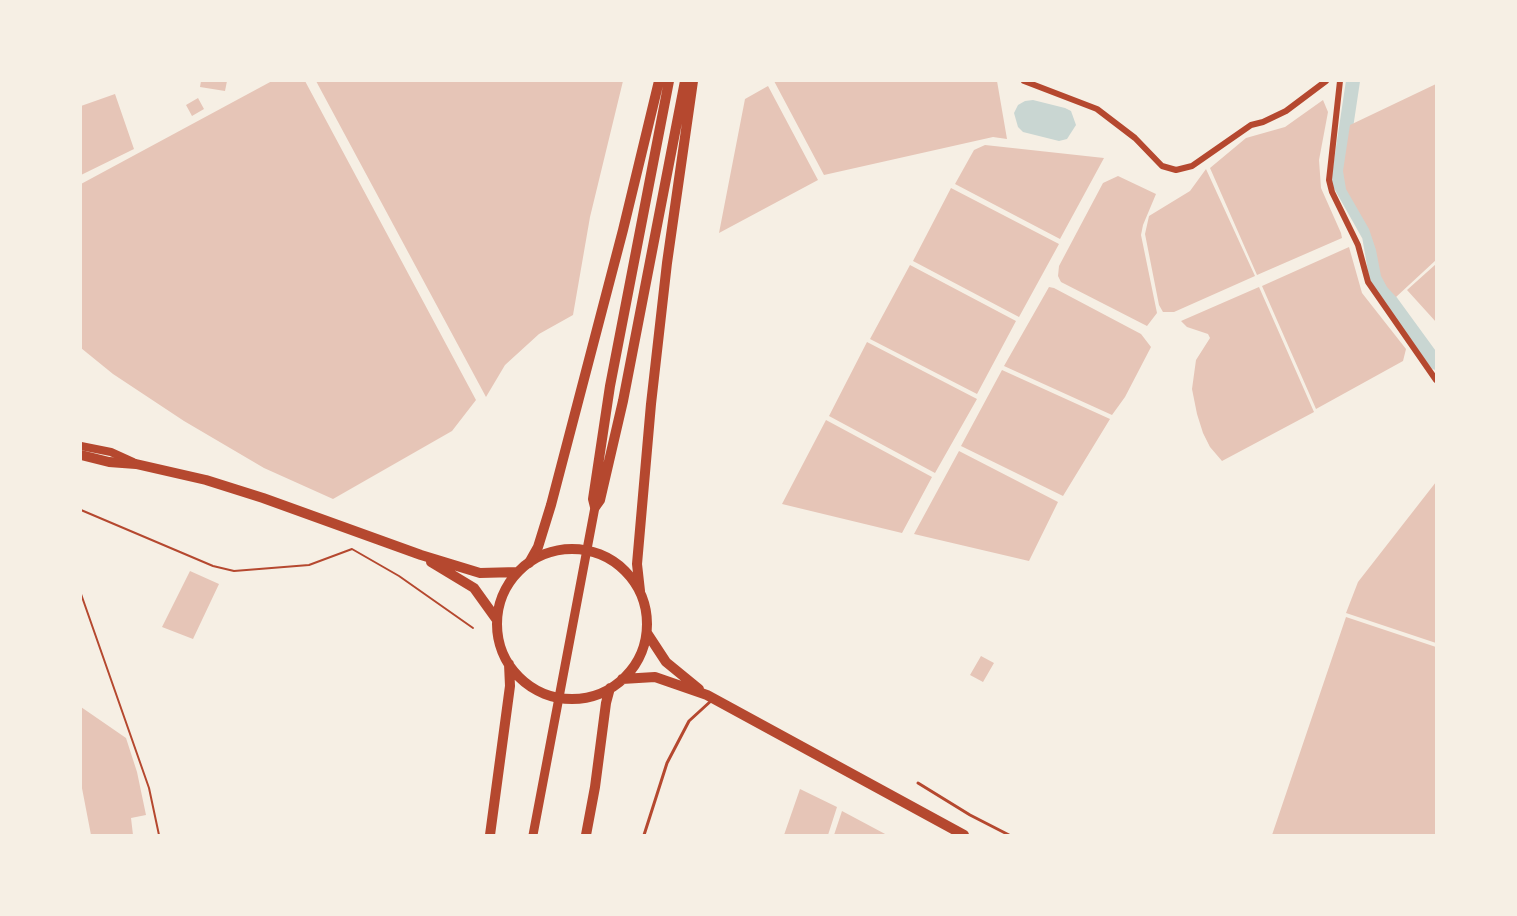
<!DOCTYPE html>
<html>
<head>
<meta charset="utf-8">
<style>
  body { margin:0 }
  #map { position:relative; width:1517px; height:916px; overflow:hidden; background:#f6efe4; font-family:"IBM Plex Serif",serif }
  canvas { display:block }
  .frame { position:absolute; inset:0; border:82px solid #f6efe4; pointer-events:none }
</style>
</head>
<body>
<div id="map">
<canvas width="1517" height="916"></canvas>
<div class="frame"></div>
</div>
<script>
const g = document.querySelector('canvas').getContext('2d');
g.lineJoin = 'round';
function fillPath(path, color) {
  g.fillStyle = color;
  g.fill(path, 'evenodd');
}
function shape(rows) {
  const path = new Path2D();
  for (const r of rows) {
    if (r.length === 3) {
      path.moveTo(r[0] + r[2], r[1]);
      path.arc(r[0], r[1], r[2], 0, 2 * Math.PI);
      continue;
    }
    path.moveTo(r[0], r[1]);
    for (let i = 2; i < r.length; i += 2) path.lineTo(r[i], r[i + 1]);
  }
  return path;
}
function strokePath(path, color, width, dash) {
  g.strokeStyle = color;
  g.lineWidth = width;
  g.lineCap = dash ? 'butt' : 'round';
  g.setLineDash(dash || []);
  g.stroke(path);
}
const water = shape([
  [1033,100,1065,108,1071,111,1076,125,1067,139,1059,141,1023,132,1018,127,1014,113,1018,105,1025,101]
]);
const canal = shape([
  [1353,81,1338,181,1369,236,1377,282,1436,363]
]);
const building = shape([
  [201,81,227,81,225,91,200,87],
  [272,81,305,81,476,400,452,431,333,499,264,468,184,421,113,374,81,348,81,184],
  [316,81,623,81,590,217,573,315,539,334,505,365,486,397],
  [774,81,997,81,1007,139,993,137,824,175],
  [1436,84,1436,260,1396,297,1387,287,1381,276,1376,250,1369,229,1346,189,1343,171,1350,125],
  [768,86,818,180,719,233,745,99],
  [115,94,134,149,81,175,81,106],
  [198,98,204,109,192,116,186,105],
  [1323,100,1328,112,1319,160,1321,188,1341,233,1342,238,1257,275,1210,168,1246,138,1285,127],
  [985,145,1104,158,1060,239,955,184,974,150],
  [1206,169,1255,276,1174,312,1163,312,1159,305,1145,234,1149,216,1190,191],
  [1118,176,1156,194,1143,225,1141,235,1157,313,1147,326,1061,282,1058,276,1059,266,1103,183],
  [951,188,1059,244,1019,317,913,261],
  [1349,247,1362,293,1406,349,1403,361,1316,409,1262,286],
  [1436,264,1436,322,1407,290],
  [910,265,1016,321,977,394,870,339],
  [1049,287,1054,288,1141,334,1151,347,1125,397,1112,415,1004,366],
  [1259,287,1314,412,1222,461,1210,447,1203,433,1197,414,1192,389,1196,360,1210,338,1208,334,1187,327,1181,321],
  [867,342,977,399,935,473,829,416],
  [1002,370,1110,419,1063,496,961,446],
  [826,420,932,477,902,533,782,504],
  [959,451,1058,502,1029,561,914,534],
  [1436,482,1436,643,1346,613,1358,582],
  [190,571,219,584,193,639,162,627],
  [1346,617,1436,647,1436,835,1272,835],
  [981,656,994,663,983,682,970,675],
  [81,707,126,738,137,772,146,815,131,818,133,835,91,835,81,783],
  [800,789,837,807,828,835,784,835],
  [842,811,887,835,834,835]
]);
const path = shape([
  [81,510,213,566,234,571,309,565,352,549,399,576,473,628],
  [81,594,149,788,159,835]
]);
const service = shape([
  [918,783,970,815,1009,835],
  [644,835,667,763,689,721,712,700]
]);
const minor = shape([
  [1024,81,1097,109,1135,138,1162,166,1176,170,1192,166,1251,125,1263,122,1286,111,1326,81],
  [1340,81,1329,180,1332,192,1358,245,1368,282,1436,380]
]);
const secondary = shape([
  [81,446,111,452,133,462]
]);
const primary = shape([
  [533,835,595,507]
]);
const trunk = shape([
  [81,455,109,462,136,464,206,480,263,498,421,555,480,573,518,572],
  [572,624,75],
  [431,562,474,588,497,620],
  [647,633,666,662,699,689],
  [622,679,655,677,707,695,964,835],
  [490,835,510,686,509,664],
  [586,835,595,787,606,703,610,688]
]);
const motorway = shape([
  [595,507,600,500,623,401,685,81],
  [595,507,593,499,610,386,669,81],
  [529,563,538,547,551,505,623,230,659,81],
  [640,591,637,564,651,404,667,263,693,81]
]);
fillPath(water, '#c9d6d2');
strokePath(canal, '#c9d6d2', 14);
fillPath(building, '#e6c5b7');
strokePath(path, '#b5482f', 2);
strokePath(service, '#b5482f', 3);
strokePath(minor, '#b5482f', 6);
strokePath(secondary, '#b5482f', 8);
strokePath(primary, '#b5482f', 9);
strokePath(trunk, '#b5482f', 10);
strokePath(motorway, '#b5482f', 10);
</script>
</body>
</html>
